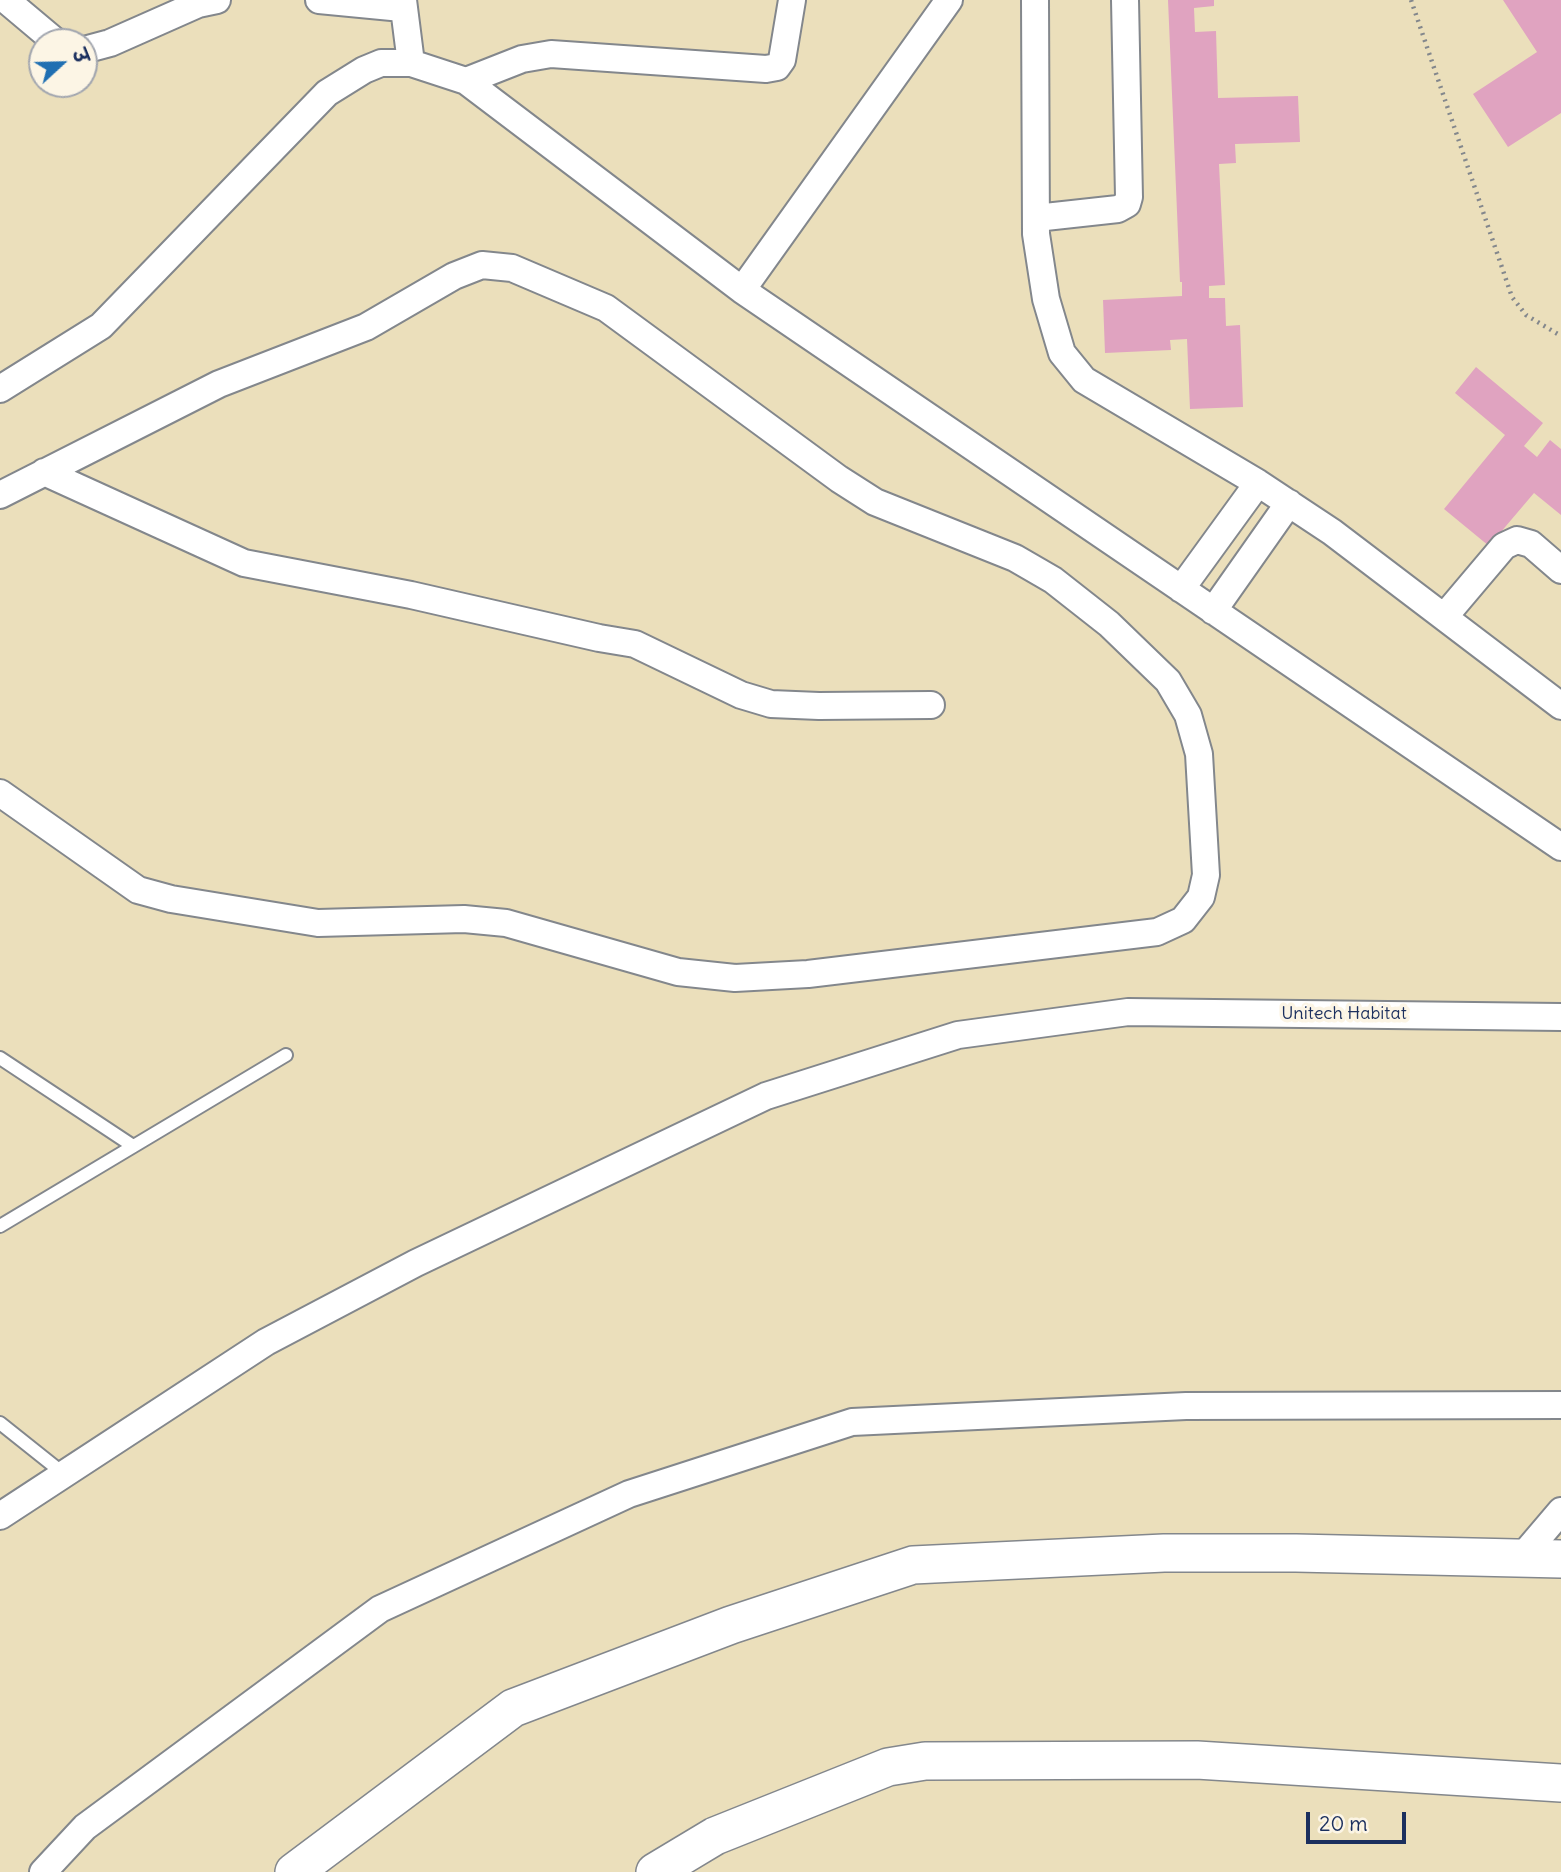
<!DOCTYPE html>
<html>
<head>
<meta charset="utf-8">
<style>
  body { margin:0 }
  #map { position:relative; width:1561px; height:1872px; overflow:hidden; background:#ebdfbb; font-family:Delius,"Playpen Sans Deva",sans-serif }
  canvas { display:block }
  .north { position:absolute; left:28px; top:28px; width:70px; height:70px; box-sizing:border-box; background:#fcf5e5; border:2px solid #a2a6af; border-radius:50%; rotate:68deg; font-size:19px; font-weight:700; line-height:28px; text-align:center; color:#1b2f5e }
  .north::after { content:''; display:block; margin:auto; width:24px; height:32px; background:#1f6fb2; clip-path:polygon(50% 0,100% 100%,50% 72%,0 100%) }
  .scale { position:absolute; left:1306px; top:1812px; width:100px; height:32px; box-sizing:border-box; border:4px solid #1b2f5e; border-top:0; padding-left:9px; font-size:21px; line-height:24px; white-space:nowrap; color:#1b2f5e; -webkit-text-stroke:5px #fcf5e5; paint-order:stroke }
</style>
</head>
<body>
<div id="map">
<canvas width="1561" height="1872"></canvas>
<div class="north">उ</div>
<div class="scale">20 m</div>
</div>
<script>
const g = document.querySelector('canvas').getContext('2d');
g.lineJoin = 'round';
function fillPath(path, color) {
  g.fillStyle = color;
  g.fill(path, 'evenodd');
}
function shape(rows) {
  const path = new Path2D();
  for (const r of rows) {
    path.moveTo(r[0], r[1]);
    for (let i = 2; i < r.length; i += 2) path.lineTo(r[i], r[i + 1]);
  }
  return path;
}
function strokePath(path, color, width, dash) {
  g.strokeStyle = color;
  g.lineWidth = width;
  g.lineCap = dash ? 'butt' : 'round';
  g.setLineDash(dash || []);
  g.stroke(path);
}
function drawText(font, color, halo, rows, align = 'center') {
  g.font = font + ' Delius,sans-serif';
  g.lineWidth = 7;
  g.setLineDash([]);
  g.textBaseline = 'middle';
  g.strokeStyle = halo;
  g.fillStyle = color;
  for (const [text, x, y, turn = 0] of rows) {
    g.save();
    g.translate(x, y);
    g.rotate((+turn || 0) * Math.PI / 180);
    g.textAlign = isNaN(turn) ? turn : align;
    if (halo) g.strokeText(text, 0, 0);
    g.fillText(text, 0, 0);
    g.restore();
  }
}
const building = shape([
  [1168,0,1214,0,1214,6,1194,8,1195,32,1216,31,1218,98,1298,96,1300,142,1235,144,1236,163,1219,164,1225,285,1209,286,1209,298,1225,298,1226,326,1240,325,1243,407,1190,409,1187,339,1170,340,1171,350,1105,353,1103,300,1182,296,1182,282,1180,282],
  [1503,0,1561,0,1561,113,1508,147,1473,94,1537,52],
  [1476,367,1543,423,1524,446,1537,457,1550,440,1561,449,1561,515,1534,493,1489,546,1444,509,1505,435,1455,393]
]);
const path = shape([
  [1411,0,1512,297,1526,315,1561,336]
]);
const lane = shape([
  [0,1058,133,1146],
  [0,1226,286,1055],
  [0,1423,64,1474]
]);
const street = shape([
  [6,0,56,42],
  [319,0,402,8],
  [403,0,411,63],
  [1035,0,1036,234,1046,299,1062,353,1084,380,1258,483,1332,532,1561,706],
  [84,50,110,43,198,4,217,0],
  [466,81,522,59,551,54,766,69,777,67,782,60,792,0],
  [1036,218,1118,209,1127,204,1129,197,1125,0],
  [742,290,949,0],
  [0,389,101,326,327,93,364,70,381,63,411,63,466,81,742,290,1561,847],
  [44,472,244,563,411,595,599,638,635,644,741,695,771,704,819,706,931,705],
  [0,495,219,384,366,327,454,276,482,265,512,268,606,308,839,479,875,502,1015,558,1053,580,1109,624,1168,681,1188,715,1199,754,1206,875,1201,897,1183,920,1157,932,808,974,735,978,678,972,506,923,464,919,318,923,171,899,138,890,0,793],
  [1181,589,1258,483],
  [1213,611,1289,503],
  [1444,617,1504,546,1517,540,1531,544,1561,570],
  [0,1516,266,1342,416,1263,766,1096,958,1035,1128,1012,1561,1017],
  [1521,1558,1561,1511],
  [43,1872,85,1827,380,1609,629,1494,852,1422,1186,1406,1561,1405]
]);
const secondary = shape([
  [294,1872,513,1708,731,1625,913,1565,1164,1553,1296,1553,1561,1559],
  [655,1872,715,1836,888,1767,925,1761,1197,1760,1561,1783]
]);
const streetNames = [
  ["Unitech Habitat",1344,1014]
];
fillPath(building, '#e0a3c0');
strokePath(lane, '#83878c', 16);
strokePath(street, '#83878c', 30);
strokePath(secondary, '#83878c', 40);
strokePath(path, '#83878c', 4.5, [2, 5]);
strokePath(lane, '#fff', 12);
strokePath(street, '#fff', 26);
strokePath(secondary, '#fff', 37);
drawText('18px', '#1b2f5e', '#fcf5e5', streetNames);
</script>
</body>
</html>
